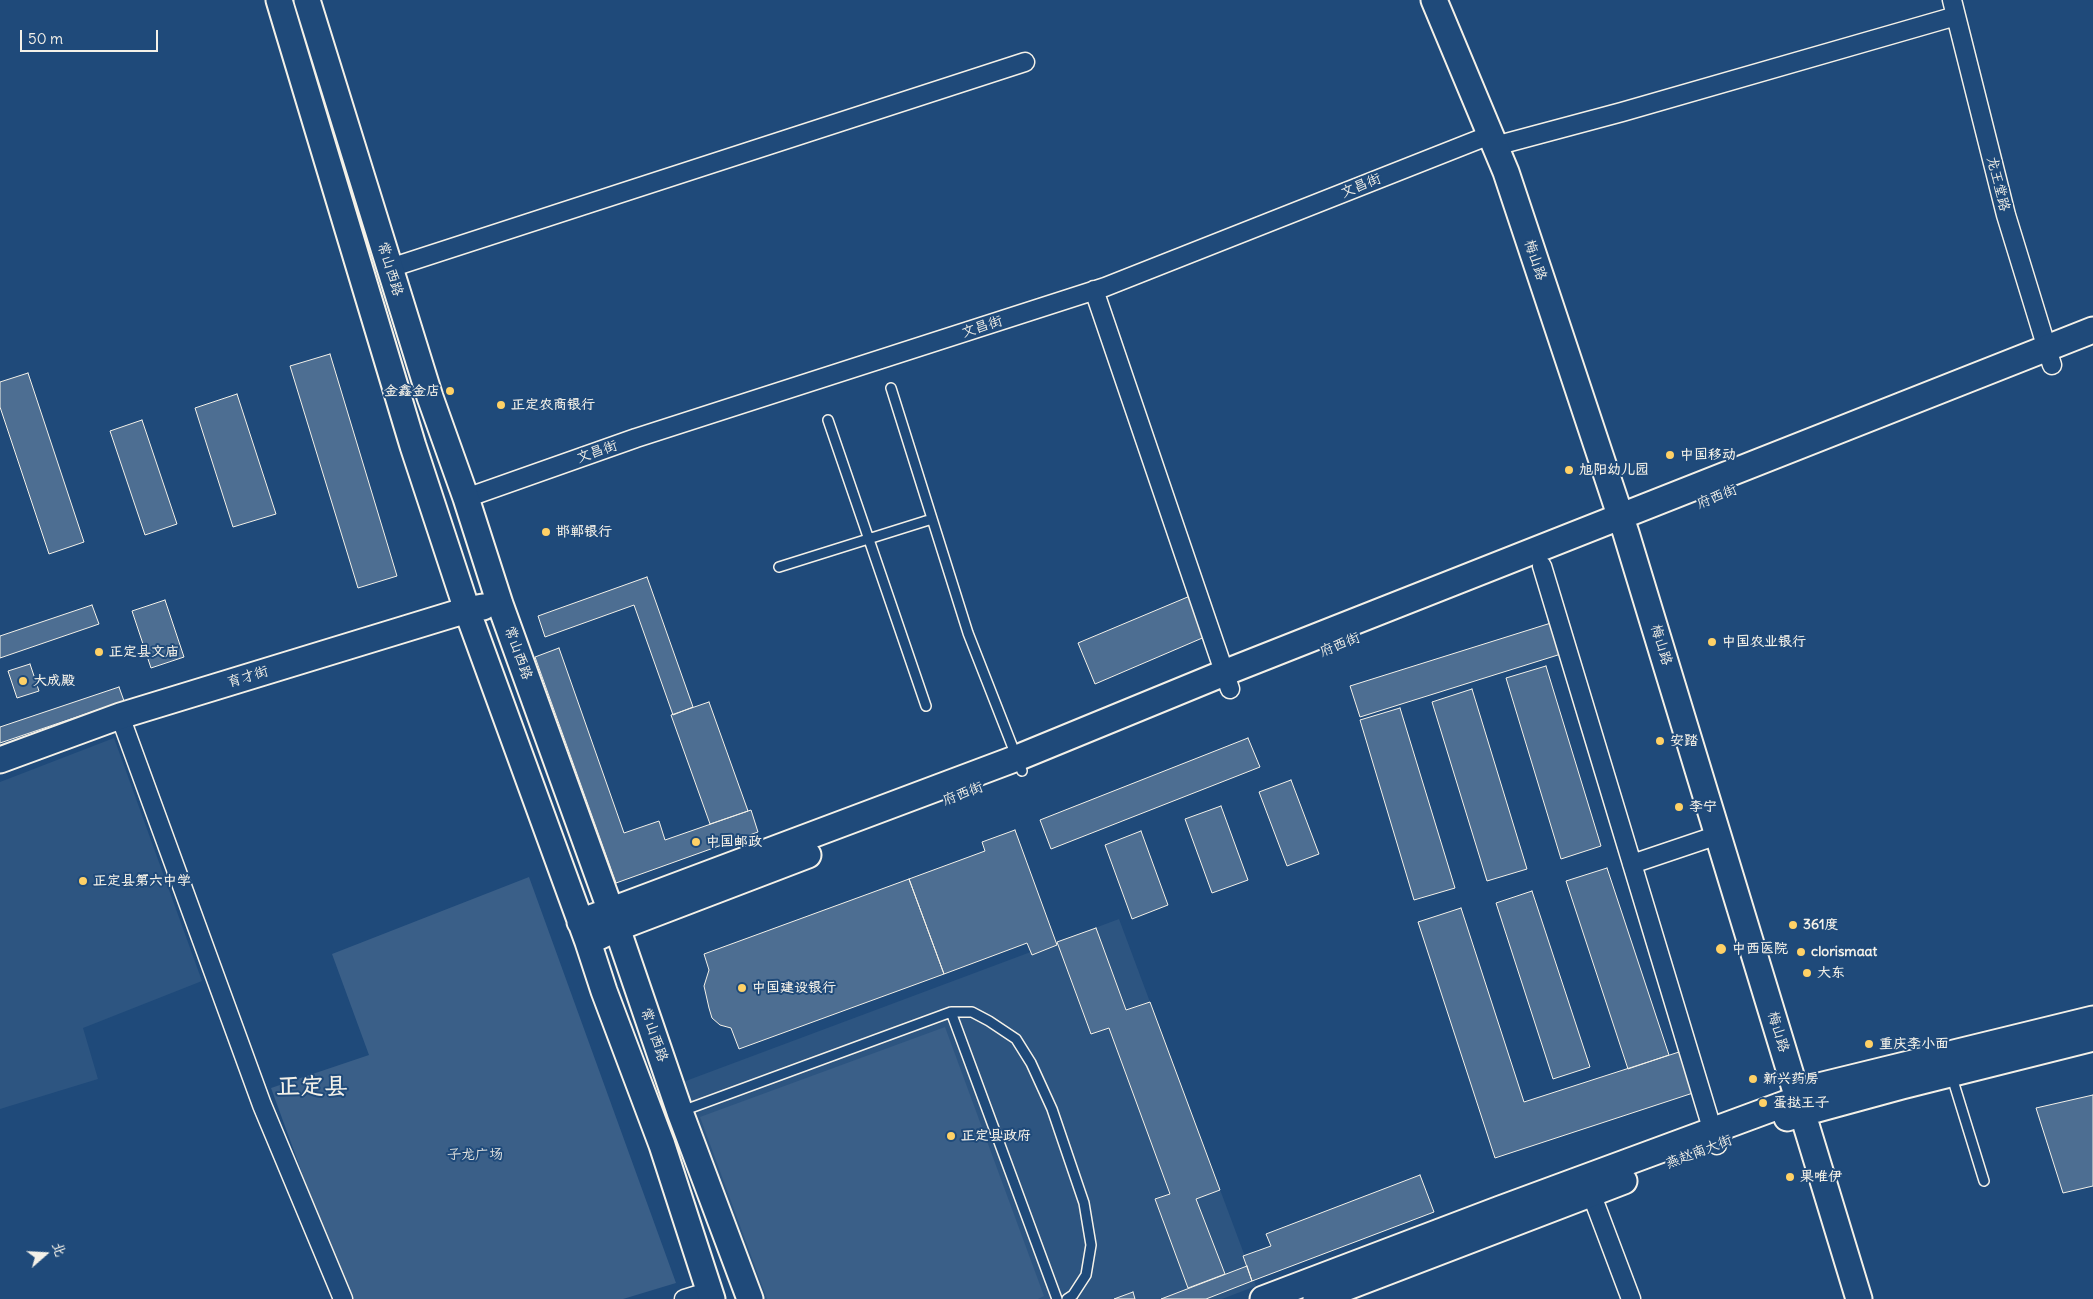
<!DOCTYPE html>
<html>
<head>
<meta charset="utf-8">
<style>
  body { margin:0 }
  #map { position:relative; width:2093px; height:1299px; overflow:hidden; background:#1f4a7a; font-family:Delius,"LXGW WenKai TC",sans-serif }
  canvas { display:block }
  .north { position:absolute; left:20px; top:1229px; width:50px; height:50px; -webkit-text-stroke:4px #1f4a7a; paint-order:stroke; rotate:71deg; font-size:14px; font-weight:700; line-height:20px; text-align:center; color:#f4f1e8 }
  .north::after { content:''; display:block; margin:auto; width:18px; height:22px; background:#f4f1e8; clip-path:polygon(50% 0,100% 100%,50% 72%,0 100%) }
  .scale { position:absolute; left:20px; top:30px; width:138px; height:22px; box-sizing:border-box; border:2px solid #f4f1e8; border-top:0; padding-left:6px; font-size:15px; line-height:18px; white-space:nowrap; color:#f4f1e8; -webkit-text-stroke:4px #1f4a7a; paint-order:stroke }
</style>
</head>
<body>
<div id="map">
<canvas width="2093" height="1299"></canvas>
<div class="north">北</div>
<div class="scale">50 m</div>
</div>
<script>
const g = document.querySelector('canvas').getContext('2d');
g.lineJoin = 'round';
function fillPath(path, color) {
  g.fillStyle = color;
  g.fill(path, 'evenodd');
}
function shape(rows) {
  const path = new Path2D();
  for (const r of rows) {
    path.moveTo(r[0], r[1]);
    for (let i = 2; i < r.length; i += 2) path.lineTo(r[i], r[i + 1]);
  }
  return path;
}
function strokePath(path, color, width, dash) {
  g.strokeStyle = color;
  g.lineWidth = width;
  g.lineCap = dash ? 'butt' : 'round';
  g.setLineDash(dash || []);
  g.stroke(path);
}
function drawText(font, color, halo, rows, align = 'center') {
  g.font = font + ' Delius,"LXGW WenKai TC",sans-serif';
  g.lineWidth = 4;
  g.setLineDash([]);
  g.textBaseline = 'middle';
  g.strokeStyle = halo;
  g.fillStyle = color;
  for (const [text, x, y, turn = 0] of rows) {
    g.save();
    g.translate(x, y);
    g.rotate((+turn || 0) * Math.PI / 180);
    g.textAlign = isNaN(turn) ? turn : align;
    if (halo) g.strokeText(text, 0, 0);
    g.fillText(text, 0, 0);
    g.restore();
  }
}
const built = shape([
  [114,738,202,981,83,1028,98,1079,0,1109,0,782],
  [1119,919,1256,1286,1222,1299,763,1299,683,1082]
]);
const green = shape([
  [529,877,676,1283,623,1299,348,1299,271,1088,369,1055,332,954],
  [945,1027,1044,1296,1038,1299,767,1299,700,1117]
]);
const building = shape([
  [330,354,397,576,358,588,290,366,330,354],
  [28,373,84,542,49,554,0,407,0,382,28,373],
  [237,394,276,514,233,527,195,408,237,394],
  [142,420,177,524,145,535,110,431,142,420],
  [647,577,693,707,673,715,634,605,545,637,538,616,647,577],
  [1190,596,1207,636,1095,684,1078,643,1190,596],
  [165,600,184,657,151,668,132,611,165,600],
  [92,605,99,624,0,658,0,636,92,605],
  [1551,623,1561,654,1360,717,1350,686,1551,623],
  [559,648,624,833,659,821,665,840,751,810,758,832,616,883,535,657,559,648],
  [30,664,39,691,17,698,8,671,30,664],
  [1546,666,1601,846,1561,859,1506,678,1546,666],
  [119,687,124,701,0,743,0,727,119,687],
  [1472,689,1527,869,1487,881,1432,702,1472,689],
  [709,702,748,811,710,824,671,715,709,702],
  [1400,708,1455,888,1414,900,1360,720,1400,708],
  [1248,738,1260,767,1051,849,1040,820,1248,738],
  [1291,780,1319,854,1287,866,1259,792,1291,780],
  [1221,806,1248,880,1212,893,1185,819,1221,806],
  [1015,830,1057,945,1032,955,1027,943,944,974,909,879,985,851,982,842,1015,830],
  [1141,831,1168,905,1132,919,1105,845,1141,831],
  [1607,868,1669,1055,1628,1069,1566,881,1607,868],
  [909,879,944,974,739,1049,731,1028,720,1025,712,1018,709,1008,704,986,709,970,704,954,909,879],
  [1532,891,1590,1067,1553,1079,1496,903,1532,891],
  [1461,908,1524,1102,1679,1052,1693,1093,1495,1158,1418,922,1461,908],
  [1096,928,1126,1010,1150,1002,1220,1190,1196,1199,1225,1274,1188,1288,1155,1199,1170,1194,1109,1028,1091,1034,1057,942,1096,928],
  [2093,1095,2093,1186,2063,1193,2036,1108,2093,1095],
  [1420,1175,1434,1212,1252,1281,1243,1256,1271,1246,1266,1234,1420,1175],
  [1247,1266,1252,1281,1206,1299,1161,1299,1247,1266],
  [1133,1292,1135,1299,1114,1299,1133,1292]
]);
const lane = shape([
  [891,388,968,633,1022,771],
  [828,420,926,706],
  [779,567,932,519],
  [951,1012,972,1012,989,1021,1016,1039,1031,1063,1052,1109,1084,1203,1091,1245,1086,1275,1073,1295,1067,1299],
  [1951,1074,1984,1181],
  [682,1111,951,1012,1057,1299]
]);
const street = shape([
  [1952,0,2006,215,2052,365],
  [1495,146,1622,112,1956,16],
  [390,268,1025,62],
  [1094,290,1230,689],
  [466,498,636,438,1105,287,1490,135],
  [1542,566,1717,1145],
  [120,716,262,1105,343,1299],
  [1632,864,1718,835],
  [1591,1193,1631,1299],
  [684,1299,710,1291]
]);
const secondary = shape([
  [279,0,413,446,467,610,588,942,604,991,662,1145,712,1299],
  [307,0,430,397,466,498,500,604,617,928,680,1112,750,1299],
  [1434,0,1506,172,1626,533,1859,1299],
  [0,760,120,716,467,610,483,607],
  [580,922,1017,758,1224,673,2093,330],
  [588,942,617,928,808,855],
  [1787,1118,1803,1113,1902,1086,2093,1038],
  [1263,1299,1500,1209,1798,1099,1823,1085,2093,1019],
  [1316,1299,1624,1181]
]);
const markers = [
  [450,391,5,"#ffd166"],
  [501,405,5,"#ffd166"],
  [1670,455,5,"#ffd166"],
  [1569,470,5,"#ffd166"],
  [546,532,5,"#ffd166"],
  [1712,642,5,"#ffd166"],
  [99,652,5,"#ffd166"],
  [23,681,5,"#ffd166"],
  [1660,741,5,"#ffd166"],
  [1679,807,5,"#ffd166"],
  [696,842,5,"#ffd166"],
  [83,881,5,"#ffd166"],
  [1793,925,5,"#ffd166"],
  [1721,949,6,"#ffd166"],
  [1801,952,5,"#ffd166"],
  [1807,973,5,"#ffd166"],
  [742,988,5,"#ffd166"],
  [1869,1044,5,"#ffd166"],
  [1753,1079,5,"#ffd166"],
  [1763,1103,5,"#ffd166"],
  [951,1136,5,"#ffd166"],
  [1790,1177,5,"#ffd166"]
];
const streetNames = [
  ["龙王堂路",1998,184,76],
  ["文昌街",1361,186,-22],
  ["梅山路",1535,260,71],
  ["常山西路",390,269,73],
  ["文昌街",982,327,-18],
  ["文昌街",597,452,-19],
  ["府西街",1717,497,-22],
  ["府西街",1340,645,-22],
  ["梅山路",1661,645,73],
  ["常山西路",518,653,70],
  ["育才街",248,677,-17],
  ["府西街",963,794,-21],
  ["梅山路",1778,1032,73],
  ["常山西路",654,1035,71],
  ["燕赵南大街",1699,1152,-21]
];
const poiNames = [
  ["金鑫金店",440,391,"right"],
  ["正定农商银行",511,405],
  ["中国移动",1680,455],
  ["旭阳幼儿园",1579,470],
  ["邯郸银行",556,532],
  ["中国农业银行",1722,642],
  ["正定县文庙",109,652],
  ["大成殿",33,681],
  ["安踏",1670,741],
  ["李宁",1689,807],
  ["中国邮政",706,842],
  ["正定县第六中学",93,881],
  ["361度",1803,925],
  ["中西医院",1732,949],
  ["clorismaat",1811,952],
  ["大东",1817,973],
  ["中国建设银行",752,988],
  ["重庆李小面",1879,1044],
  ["新兴药房",1763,1079],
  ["蛋挞王子",1773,1103],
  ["正定县政府",961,1136],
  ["果唯伊",1800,1177]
];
const parkNames = [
  ["子龙广场",475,1155]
];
const townNames = [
  ["正定县",312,1087]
];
fillPath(built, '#2d5581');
fillPath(green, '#3a5f88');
fillPath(building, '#4d6e92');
strokePath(building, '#f4f1e8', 1);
strokePath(lane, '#f4f1e8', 12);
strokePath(street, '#f4f1e8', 21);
strokePath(secondary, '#f4f1e8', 29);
strokePath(lane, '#1f4a7a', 9);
strokePath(street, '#1f4a7a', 18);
strokePath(secondary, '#1f4a7a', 25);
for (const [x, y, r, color] of markers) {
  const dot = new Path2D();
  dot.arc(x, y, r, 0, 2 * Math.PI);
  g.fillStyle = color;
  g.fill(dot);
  strokePath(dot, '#1f4a7a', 2);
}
drawText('14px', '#f4f1e8', '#1f4a7a', streetNames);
drawText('bold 14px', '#f4f1e8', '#1f4a7a', poiNames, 'left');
drawText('14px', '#e1e2de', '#1f4a7a', parkNames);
drawText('bold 24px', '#f4f1e8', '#1f4a7a', townNames);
</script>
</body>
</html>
